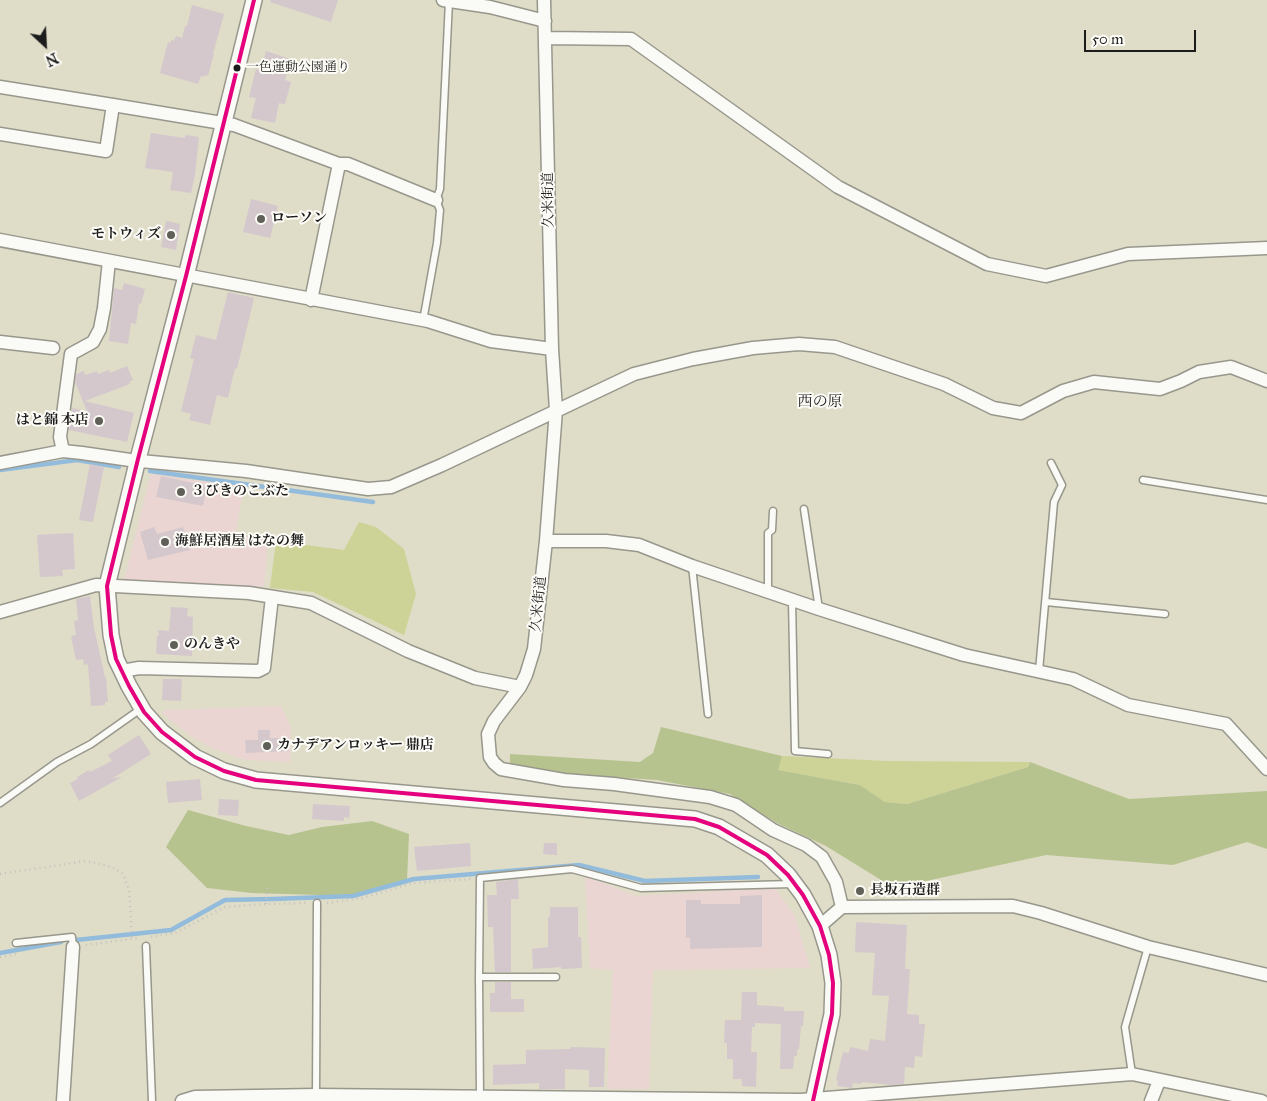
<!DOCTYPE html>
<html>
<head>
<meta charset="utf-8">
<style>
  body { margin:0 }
  #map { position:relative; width:1267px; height:1101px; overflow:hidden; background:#dfdcc8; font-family:"IM FELL Great Primer",serif }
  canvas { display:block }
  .north { position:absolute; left:20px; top:20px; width:50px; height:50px; -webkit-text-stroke:4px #fdfcf7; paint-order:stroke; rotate:155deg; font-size:14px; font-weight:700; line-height:20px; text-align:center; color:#1c1c1c }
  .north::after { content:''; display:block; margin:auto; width:18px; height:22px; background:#1c1c1c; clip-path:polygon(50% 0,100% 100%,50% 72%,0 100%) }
  .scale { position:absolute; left:1084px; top:30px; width:112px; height:22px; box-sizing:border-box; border:2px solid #1c1c1c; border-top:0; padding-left:6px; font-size:15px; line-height:18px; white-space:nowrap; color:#1c1c1c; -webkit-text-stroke:4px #fdfcf7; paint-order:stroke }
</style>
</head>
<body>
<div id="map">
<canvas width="1267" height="1101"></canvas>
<div class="north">N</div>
<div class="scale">50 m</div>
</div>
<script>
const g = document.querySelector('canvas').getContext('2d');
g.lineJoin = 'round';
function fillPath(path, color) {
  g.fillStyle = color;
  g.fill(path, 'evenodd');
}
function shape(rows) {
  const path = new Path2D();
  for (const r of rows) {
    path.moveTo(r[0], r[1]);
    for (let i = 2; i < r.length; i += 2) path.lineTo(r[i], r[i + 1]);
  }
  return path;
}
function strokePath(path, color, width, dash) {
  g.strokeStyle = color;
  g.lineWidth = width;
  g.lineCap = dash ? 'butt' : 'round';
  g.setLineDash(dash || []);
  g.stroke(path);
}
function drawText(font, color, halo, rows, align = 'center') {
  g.font = font + ' "IM FELL Great Primer","Noto Serif JP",serif';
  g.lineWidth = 4;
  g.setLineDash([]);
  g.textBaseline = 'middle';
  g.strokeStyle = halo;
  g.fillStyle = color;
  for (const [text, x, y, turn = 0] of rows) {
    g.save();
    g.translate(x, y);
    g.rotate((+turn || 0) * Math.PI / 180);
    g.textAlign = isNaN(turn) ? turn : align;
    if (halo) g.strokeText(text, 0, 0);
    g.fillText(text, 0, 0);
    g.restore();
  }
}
const built = shape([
  [151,474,244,487,235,536,268,540,264,587,124,581],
  [281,706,291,728,290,762,245,760,212,748,189,735,161,712,167,710],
  [585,876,636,896,775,888,795,916,810,968,653,970,649,1089,607,1089,613,970,590,968]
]);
const green = shape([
  [359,522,376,527,404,549,416,594,404,635,313,592,270,588,276,541,344,550],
  [782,756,887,761,1030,762,1028,767,907,804,885,802,860,785,777,770]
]);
const forest = shape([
  [661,727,782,756,778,770,860,785,885,802,907,804,1028,767,1030,762,1129,799,1267,791,1267,849,1247,842,1173,865,1046,855,894,888,826,846,777,823,730,794,657,780,566,774,510,764,510,754,640,762,653,753],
  [188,810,246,826,289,835,322,827,372,821,409,834,407,880,353,896,252,893,207,888,166,847]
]);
const stream = shape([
  [0,470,77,460,119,467],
  [150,471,373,502],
  [76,940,171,930,225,900,273,899,353,896,414,879,579,865,645,881,758,877],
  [0,953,61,942]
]);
const building = shape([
  [271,0,338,0,331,22,270,2],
  [192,5,224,14,213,54,214,54,208,76,205,75,204,77,201,76,198,84,160,73,168,42,171,43,171,40,174,41,176,36,182,38,185,26,187,26],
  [266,51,290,59,285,80,291,82,285,104,279,103,275,123,251,118,256,98,249,97,256,69,261,70],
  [151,133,185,138,185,135,199,137,195,175,191,193,170,190,173,172,145,168],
  [251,199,278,206,270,238,243,232],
  [166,221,180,224,176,250,161,247],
  [124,283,145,289,141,304,139,303,136,324,131,323,128,344,109,341,114,288,122,290],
  [228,292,254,298,237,369,235,368,228,398,217,395,210,425,189,420,191,414,181,411,194,359,190,358,196,335,216,340],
  [127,366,133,380,129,382,130,384,85,401,134,413,127,442,69,430,72,408,87,411,75,382,76,374,84,371,85,375,97,371,98,374,109,370,110,373],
  [90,464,104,467,93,522,79,520],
  [161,476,207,486,203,506,156,497],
  [154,527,157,534,183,527,190,550,148,560,140,532],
  [73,533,75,569,62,570,63,576,40,577,37,535],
  [90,596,94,628,105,677,106,677,108,702,105,702,105,705,91,706,88,664,84,665,83,659,76,660,71,636,76,635,74,621,78,620,76,599],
  [171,607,188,608,187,616,193,617,192,656,156,654,157,636,159,636,158,630,169,631],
  [163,679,182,679,181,701,162,700],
  [258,730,270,730,270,738,289,738,289,751,246,753,245,740,258,740],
  [139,735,151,754,113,778,122,777,79,801,70,783,78,779,77,777,89,770,90,772,112,761,108,755],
  [200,779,202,800,168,803,166,782],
  [219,799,239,800,238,816,218,815],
  [313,804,350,806,349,818,344,817,344,821,312,819],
  [470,843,471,866,417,871,414,847],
  [544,843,557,843,557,855,543,854],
  [518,879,519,899,511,899,511,972,495,972,493,927,488,927,487,895,497,895,496,882],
  [762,895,762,947,690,949,690,938,686,938,686,900,701,900,701,904,740,904,740,896],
  [550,907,578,907,578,937,581,937,582,968,561,969,561,967,533,969,532,949,548,947,548,917,550,917],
  [856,922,907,925,905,969,910,969,907,1014,919,1015,919,1024,925,1024,922,1057,915,1056,914,1068,905,1067,904,1084,892,1085,862,1082,861,1084,853,1083,852,1088,837,1086,838,1081,836,1080,843,1052,849,1053,850,1047,868,1051,870,1039,885,1041,889,996,872,995,875,953,855,952],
  [495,982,511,982,511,999,524,999,524,1012,490,1012,490,993,495,993],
  [742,992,757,992,757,1005,784,1007,784,1011,804,1011,803,1026,801,1026,799,1049,797,1050,797,1056,794,1056,793,1069,780,1069,781,1024,755,1023,755,1027,752,1027,751,1052,757,1052,756,1087,742,1086,742,1079,733,1079,733,1059,727,1059,727,1043,724,1043,725,1020,741,1020],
  [571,1047,605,1048,604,1087,589,1087,589,1070,565,1069,565,1089,539,1089,539,1083,493,1085,493,1065,526,1064,526,1050,570,1049]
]);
const path = shape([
  [0,874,86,861,112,867,123,874,129,889,132,938,133,940],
  [327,903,362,898,413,883,471,879],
  [266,904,267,888],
  [151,937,175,933,225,907,266,904,306,903],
  [86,945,138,938],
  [0,957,17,954]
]);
const service = shape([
  [423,321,437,243,440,210,436,200,440,189,449,1],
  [1143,480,1267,500],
  [804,509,819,609],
  [692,566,708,714],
  [768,592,768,533,772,530,773,511],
  [792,600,795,751,828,754],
  [1046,602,1165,614],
  [1039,671,1054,502,1062,485,1051,463],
  [0,803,57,762,91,744,142,708],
  [16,943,72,937,73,947],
  [146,946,152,1101],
  [479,977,480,878,572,869,641,888,792,884],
  [1132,1074,1125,1027,1148,947],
  [316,1095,317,903],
  [480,1097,479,977,556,977]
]);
const minor = shape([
  [443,0,490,7,545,21],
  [544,0,552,349,556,410,546,541,534,649,526,675,520,687,494,721,488,734,490,757,494,763,501,769,564,780,614,784,710,797,736,805,773,830,806,845,822,857,836,882,842,907,820,926],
  [545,38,631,39,838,187,987,264,1046,276,1128,254,1267,248],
  [0,87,113,105,106,151,0,134],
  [113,105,234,125,339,164,348,164,436,200],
  [0,240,428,321,491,341,552,349],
  [311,300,339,164],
  [0,342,53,348],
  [63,451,60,437,71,354,93,342,100,329,104,308,109,261],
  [0,463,63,451,82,453,130,460,246,471,368,489,391,487,442,465,634,374,693,359,753,348,799,344,835,347,944,384,993,408,1021,413,1063,391,1094,382,1160,389,1181,381,1199,372,1231,367,1267,381],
  [546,541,606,541,639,545,692,566,819,609,964,655,1073,679,1128,705,1226,724,1267,769],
  [0,612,96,585,249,593,311,603,408,651,475,678,520,687],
  [122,671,139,668,258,671,264,668,272,597],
  [842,907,1013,906,1041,913,1148,947,1267,975],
  [63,1101,73,947],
  [182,1101,195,1097,316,1095,801,1100,1132,1074,1262,1101],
  [1151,1101,1159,1081]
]);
const tertiary = shape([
  [254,0,186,276,138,459,107,586,111,635,116,659,129,686,144,712,162,732,195,757,224,771,256,780,695,819,719,827,767,855,788,875,803,895,820,926,829,955,833,983,832,1014,813,1101]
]);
const bus1 = shape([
  [254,0,186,276,138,459,107,586,111,635,116,659,129,686,144,712,162,732,195,757,224,771,256,780,695,819,719,827,767,855,788,875,803,895,820,926,829,955,833,983,832,1014,813,1101]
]);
const markers = [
  [237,68,4.5,"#1c1c1c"],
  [261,219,5,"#605f58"],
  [171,235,5,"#605f58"],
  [99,421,5,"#605f58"],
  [181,492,5,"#605f58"],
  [165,542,5,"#605f58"],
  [174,645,5,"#605f58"],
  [267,746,5,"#605f58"],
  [860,891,5,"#605f58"]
];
const busNames = [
  ["一色運動公園通り",246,68]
];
const streetNames = [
  ["久米街道",549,200,-91],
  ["久米街道",539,604,-84]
];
const poiNames = [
  ["ローソン",271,219],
  ["モトウィズ",161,235,"right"],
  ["はと錦 本店",89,421,"right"],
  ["３びきのこぶた",191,492],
  ["海鮮居酒屋 はなの舞",175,542],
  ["のんきや",184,645],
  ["カナデアンロッキー 鼎店",277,746],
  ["長坂石造群",870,891]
];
const neighbourhoodNames = [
  ["西の原",820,402]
];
fillPath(built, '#ebd5d2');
fillPath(green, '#cdd396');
fillPath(forest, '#b7c38f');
strokePath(stream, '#93bcdc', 4.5);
fillPath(building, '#d4c8cc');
strokePath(service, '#98978c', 9);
strokePath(minor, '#98978c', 15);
strokePath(tertiary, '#98978c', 18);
strokePath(path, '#c4c3bf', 2.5, [1, 4]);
strokePath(service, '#fafaf7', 6);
strokePath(minor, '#fafaf7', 12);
strokePath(tertiary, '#fafaf7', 15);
strokePath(bus1, '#e5007d', 4);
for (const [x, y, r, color] of markers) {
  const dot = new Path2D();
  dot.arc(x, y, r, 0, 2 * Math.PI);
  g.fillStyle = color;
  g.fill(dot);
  strokePath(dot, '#fdfcf7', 2);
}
drawText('13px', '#1c1c1c', '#fdfcf7', busNames, 'left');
drawText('14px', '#1c1c1c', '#fdfcf7', streetNames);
drawText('bold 14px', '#1c1c1c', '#fdfcf7', poiNames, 'left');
drawText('15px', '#1c1c1c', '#fdfcf7', neighbourhoodNames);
</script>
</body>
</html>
